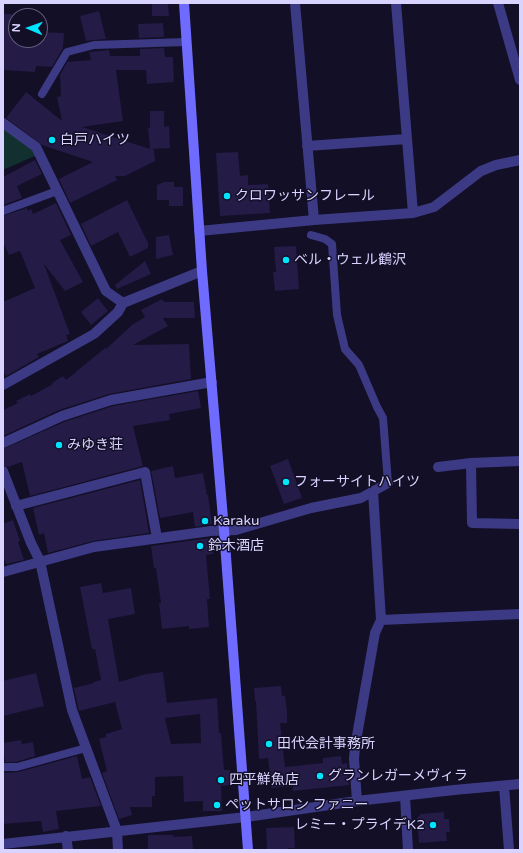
<!DOCTYPE html>
<html>
<head>
<meta charset="utf-8">
<style>
  body { margin:0 }
  #map { position:relative; width:523px; height:853px; overflow:hidden; background:#130f26; font-family:"Varela Round",sans-serif }
  canvas { display:block }
  .frame { position:absolute; inset:0; border:4px solid #d9d4ff; pointer-events:none }
  .north { position:absolute; left:8px; top:8px; width:40px; height:40px; box-sizing:border-box; background:#130f26; border:1px solid #625e7d; border-radius:50%; rotate:272deg; font-size:11px; font-weight:700; line-height:16px; text-align:center; color:#d9d4ff }
  .north::after { content:''; display:block; margin:auto; width:14px; height:18px; background:#00e5ff; clip-path:polygon(50% 0,100% 100%,50% 72%,0 100%) }
</style>
</head>
<body>
<div id="map">
<canvas width="523" height="853"></canvas>
<div class="frame"></div>
<div class="north">N</div>
</div>
<script>
const g = document.querySelector('canvas').getContext('2d');
g.lineJoin = 'round';
function fillPath(path, color) {
  g.fillStyle = color;
  g.fill(path, 'evenodd');
}
function shape(rows) {
  const path = new Path2D();
  for (const r of rows) {
    path.moveTo(r[0], r[1]);
    for (let i = 2; i < r.length; i += 2) path.lineTo(r[i], r[i + 1]);
  }
  return path;
}
function strokePath(path, color, width, dash) {
  g.strokeStyle = color;
  g.lineWidth = width;
  g.lineCap = dash ? 'butt' : 'round';
  g.setLineDash(dash || []);
  g.stroke(path);
}
function drawText(font, color, halo, rows, align = 'center') {
  g.font = font + ' "Varela Round","Noto Sans JP",sans-serif';
  g.lineWidth = 3;
  g.setLineDash([]);
  g.textBaseline = 'middle';
  g.strokeStyle = halo;
  g.fillStyle = color;
  for (const [text, x, y, turn = 0] of rows) {
    g.save();
    g.translate(x, y);
    g.rotate((+turn || 0) * Math.PI / 180);
    g.textAlign = isNaN(turn) ? turn : align;
    if (halo) g.strokeText(text, 0, 0);
    g.fillText(text, 0, 0);
    g.restore();
  }
}
const green = shape([
  [3,126,33,147,37,155,3,170]
]);
const building = shape([
  [152,3,168,3,169,16,152,16],
  [99,11,106,39,94,40,86,41,80,16],
  [3,14,12,14,14,40,40,40,40,32,64,33,63,48,52,67,36,66,35,72,3,70],
  [163,23,164,37,139,38,138,24],
  [164,48,165,57,173,57,174,82,147,84,146,70,116,70,123,121,82,127,150,149,148,128,150,128,150,111,164,111,164,127,169,126,170,148,151,149,154,150,155,161,125,176,115,176,117,180,70,203,59,179,93,162,42,145,6,118,26,92,62,121,57,97,61,96,60,75,67,62,91,60,89,52,109,50,110,56,140,56,140,49],
  [238,152,240,176,248,175,248,185,268,184,270,213,220,216,216,153],
  [35,160,42,174,17,186,22,198,3,205,3,177],
  [164,182,174,182,174,187,183,187,183,206,169,206,169,200,157,200,157,185],
  [127,200,148,243,148,248,130,257,118,232,91,246,81,224],
  [56,203,71,235,60,240,83,282,65,291,44,264,70,334,66,335,68,341,37,354,39,357,6,376,3,370,3,302,35,288,20,251,9,255,3,242,3,216,27,208,28,211,31,209,33,214],
  [169,235,173,255,156,259,156,237],
  [296,246,299,289,275,291,273,272,276,272,274,247],
  [145,261,151,274,117,289,115,285],
  [98,298,108,311,91,325,81,312],
  [162,299,164,302,194,302,195,318,163,318,168,326,133,345,189,344,191,379,109,394,59,410,3,436,3,410,18,403,16,401,30,394,31,396,53,384,52,383,63,376,66,380,105,348,106,349,132,325,145,317,141,310],
  [198,391,201,408,169,414,170,420,133,426,143,466,30,496,22,462,8,467,3,465,3,449,64,422,113,406],
  [288,459,302,498,284,504,270,466],
  [173,466,175,478,203,473,207,495,208,495,212,524,195,527,193,512,160,518,151,471],
  [140,480,149,533,93,541,48,553,44,533,39,535,33,508],
  [13,520,20,541,18,542,24,560,6,564,3,555,3,524],
  [211,538,213,554,206,555,210,599,207,599,209,627,189,629,189,626,162,629,159,603,161,603,156,568,154,568,151,546],
  [101,583,103,593,131,588,135,614,108,619,119,682,146,674,163,672,167,703,217,698,219,733,221,733,224,770,230,770,231,785,221,786,222,811,203,811,203,801,184,802,183,776,155,777,155,796,152,796,152,807,130,807,132,815,119,819,102,773,107,771,99,739,106,737,106,734,122,729,115,702,79,711,74,688,94,683,94,682,101,680,95,649,92,649,80,587],
  [200,714,201,743,171,744,165,718],
  [36,673,44,706,3,716,3,681],
  [281,686,282,696,285,696,287,711,287,723,280,723,285,767,323,763,323,758,341,756,342,764,347,763,349,785,293,791,293,786,271,788,268,758,259,759,256,701,255,701,254,688],
  [21,740,22,744,33,742,35,756,16,762,5,762,3,743],
  [77,756,82,779,90,777,101,806,56,811,59,829,43,832,41,821,3,824,3,773,18,772],
  [444,812,444,819,449,819,450,832,446,832,447,841,419,843,417,818,421,814],
  [294,827,295,848,288,848,288,850,267,850,266,828],
  [148,835,173,835,173,837,192,836,193,850,148,850]
]);
const lane = shape([
  [42,94,67,52,94,45,186,42],
  [3,211,57,191],
  [311,235,325,239,332,244,337,315,345,349,359,365,377,407,383,418,388,483],
  [3,767,17,767,86,748]
]);
const street = shape([
  [295,3,314,220],
  [396,3,413,213],
  [498,3,520,80],
  [3,123,36,147,106,291,123,303],
  [307,146,407,139],
  [199,231,314,220,413,213,434,207,481,171,496,165,520,160],
  [3,385,94,334,118,312,123,303,202,271],
  [3,443,62,416,111,400,212,382],
  [471,463,472,523,520,524],
  [438,467,471,463,520,461],
  [3,471,31,543,40,561,72,710,117,831,118,850],
  [373,491,381,620,520,614],
  [16,506,145,472,157,538],
  [3,572,94,547,211,531,236,530,311,508,361,498,388,483],
  [504,786,509,850],
  [405,796,408,850],
  [357,801,354,759,355,747,375,633,381,620],
  [66,836,68,850],
  [3,844,246,817,357,801,454,790,520,784]
]);
const secondary = shape([
  [184,3,202,271,224,530,248,850]
]);
const markers = [
  [52,140,4,"#00e5ff"],
  [227,196,4,"#00e5ff"],
  [286,260,4,"#00e5ff"],
  [59,445,4,"#00e5ff"],
  [286,482,4,"#00e5ff"],
  [205,521,4,"#00e5ff"],
  [200,546,4,"#00e5ff"],
  [269,744,4,"#00e5ff"],
  [320,776,4,"#00e5ff"],
  [221,780,4,"#00e5ff"],
  [217,805,4,"#00e5ff"],
  [433,825,4,"#00e5ff"]
];
const poiNames = [
  ["白戸ハイツ",60,140],
  ["クロワッサンフレール",235,196],
  ["ベル・ウェル鶴沢",294,260],
  ["みゆき荘",67,445],
  ["フォーサイトハイツ",294,482],
  ["Karaku",213,521],
  ["鈴木酒店",208,546],
  ["田代会計事務所",277,744],
  ["グランレガーメヴィラ",328,776],
  ["四平鮮魚店",229,780],
  ["ペットサロン ファニー",225,805],
  ["レミー・プライデK2",425,825,"right"]
];
fillPath(green, '#12302f');
fillPath(building, '#241b47');
strokePath(lane, '#3d3a85', 8);
strokePath(street, '#3d3a85', 10);
strokePath(secondary, '#6f6bff', 10);
for (const [x, y, r, color] of markers) {
  const dot = new Path2D();
  dot.arc(x, y, r, 0, 2 * Math.PI);
  g.fillStyle = color;
  g.fill(dot);
  strokePath(dot, '#130f26', 1.5);
}
drawText('14px', '#d9d4ff', '#130f26', poiNames, 'left');
</script>
</body>
</html>
